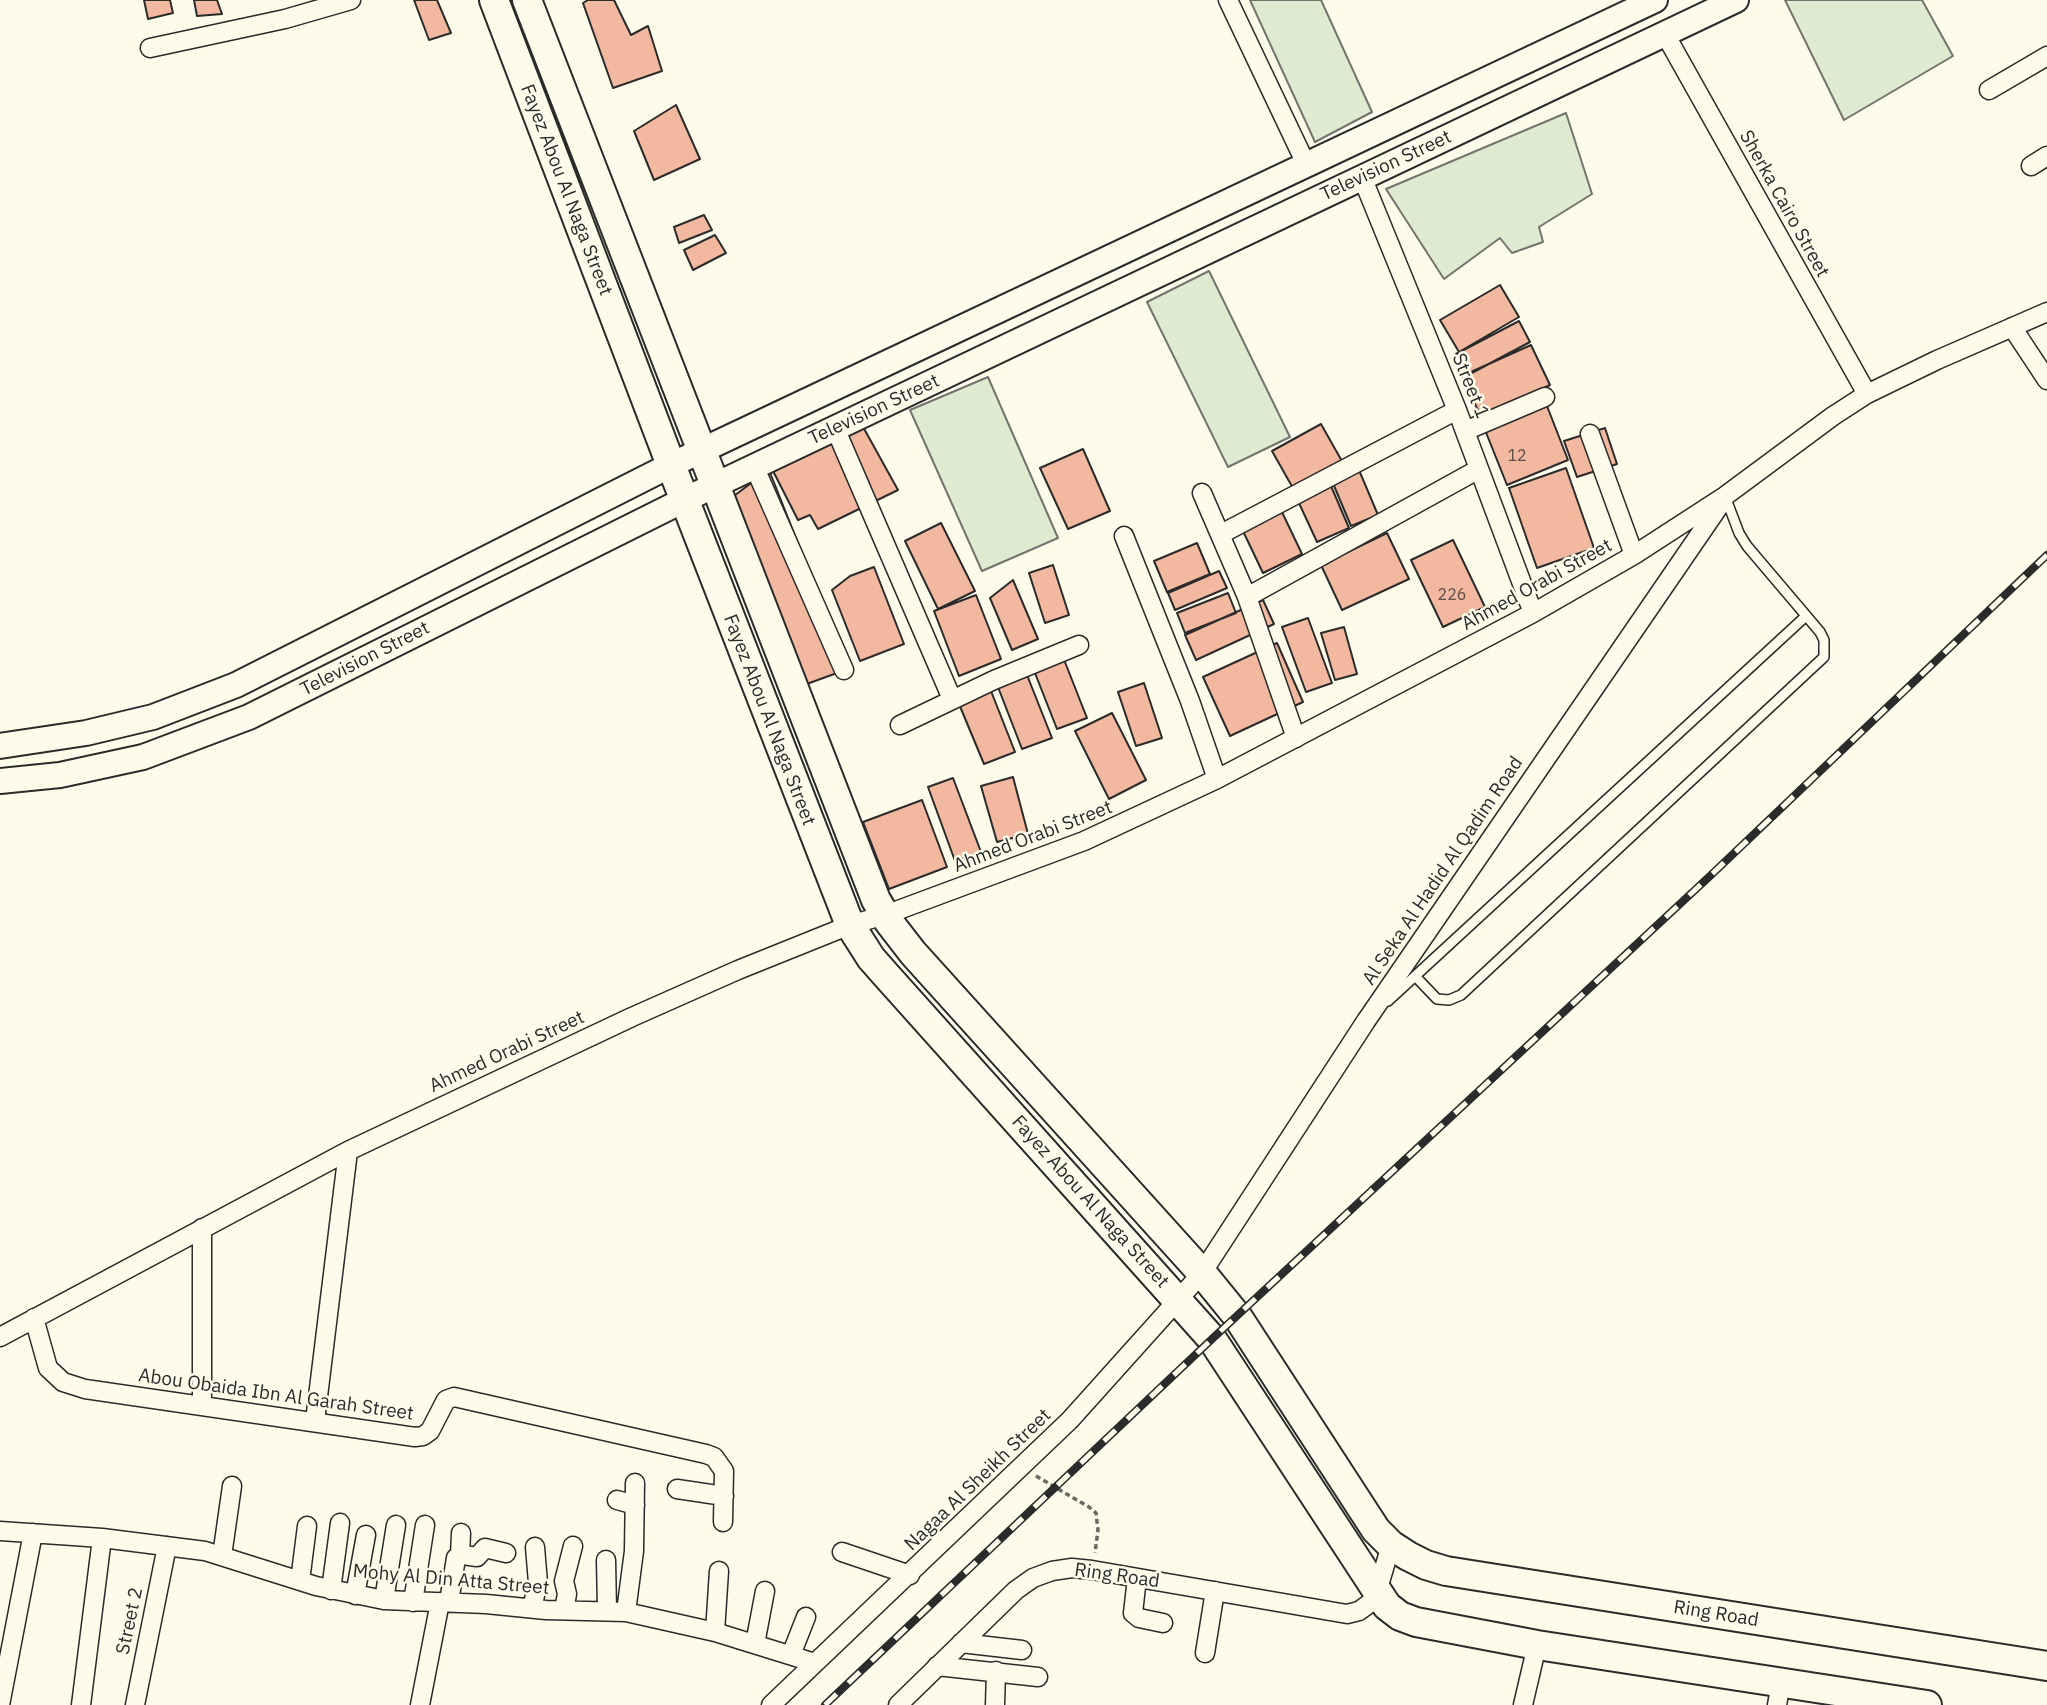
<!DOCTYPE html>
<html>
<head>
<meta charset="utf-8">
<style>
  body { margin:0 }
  canvas { display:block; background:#fdfbea }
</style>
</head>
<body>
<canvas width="2047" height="1705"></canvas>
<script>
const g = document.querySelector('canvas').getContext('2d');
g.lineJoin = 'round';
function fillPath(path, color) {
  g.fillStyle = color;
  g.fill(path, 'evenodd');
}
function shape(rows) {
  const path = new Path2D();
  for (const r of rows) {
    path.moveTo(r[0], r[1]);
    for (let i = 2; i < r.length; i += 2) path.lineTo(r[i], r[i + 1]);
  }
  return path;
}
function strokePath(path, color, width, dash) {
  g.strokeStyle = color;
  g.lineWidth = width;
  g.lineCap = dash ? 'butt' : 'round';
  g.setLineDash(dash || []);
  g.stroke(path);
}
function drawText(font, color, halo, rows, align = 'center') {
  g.font = font + ' "IBM Plex Sans",sans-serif';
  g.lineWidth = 5;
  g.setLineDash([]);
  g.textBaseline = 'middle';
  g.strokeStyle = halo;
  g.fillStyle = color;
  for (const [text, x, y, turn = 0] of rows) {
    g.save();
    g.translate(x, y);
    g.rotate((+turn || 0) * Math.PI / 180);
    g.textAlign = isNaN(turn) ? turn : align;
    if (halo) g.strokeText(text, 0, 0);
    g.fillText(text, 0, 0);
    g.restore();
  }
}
const green = shape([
  [1250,0,1321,0,1372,112,1315,142,1250,0],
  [1785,0,1922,0,1953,56,1844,120,1785,0],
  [1566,113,1592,194,1539,227,1543,242,1512,253,1500,238,1444,279,1386,189,1566,113],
  [1209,271,1290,437,1228,467,1147,302,1209,271],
  [988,377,1058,538,982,571,910,410,988,377]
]);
const building = shape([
  [144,0,170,0,173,13,148,19,144,0],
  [194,0,217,0,222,14,197,16,194,0],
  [414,0,437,0,451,33,429,40,414,0],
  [588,0,614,0,631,35,648,26,662,71,613,88,583,3,588,0],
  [676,105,700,159,654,180,634,131,676,105],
  [704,215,712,230,679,243,674,227,704,215],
  [715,235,726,253,693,270,684,250,715,235],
  [1500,285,1519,317,1459,352,1440,320,1500,285],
  [1519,321,1530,342,1468,375,1456,354,1519,321],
  [1531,345,1550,385,1481,417,1462,376,1531,345],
  [1547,406,1568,460,1507,485,1485,430,1547,406],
  [1321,424,1343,463,1294,490,1272,451,1321,424],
  [862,425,898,490,818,529,810,515,798,520,770,465,862,425],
  [1605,428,1617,464,1577,477,1564,441,1605,428],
  [1083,449,1110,511,1068,529,1040,468,1083,449],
  [1566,468,1594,548,1537,568,1509,488,1566,468],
  [769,470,848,669,804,685,731,498,769,470],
  [1359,470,1378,515,1351,526,1332,481,1359,470],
  [1331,486,1349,528,1317,542,1298,501,1331,486],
  [1281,510,1302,554,1263,573,1242,529,1281,510],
  [941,523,975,591,938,609,905,541,941,523],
  [1387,533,1409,579,1342,610,1321,565,1387,533],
  [1453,540,1485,607,1443,627,1411,560,1453,540],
  [1197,543,1210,574,1167,592,1154,561,1197,543],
  [1053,565,1069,615,1045,623,1029,573,1053,565],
  [874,567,904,644,860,661,832,590,850,576,874,567],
  [1219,571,1227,588,1175,610,1168,593,1219,571],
  [1013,580,1038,639,1012,650,990,598,1013,580],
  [1228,593,1236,613,1185,633,1177,613,1228,593],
  [976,595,1001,659,959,676,934,611,976,595],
  [1263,600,1274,624,1196,660,1185,635,1263,600],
  [1308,618,1332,683,1306,692,1282,627,1308,618],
  [1344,627,1357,674,1335,680,1321,633,1344,627],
  [1277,643,1303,702,1230,736,1203,677,1277,643],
  [1063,657,1087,718,1057,729,1033,668,1063,657],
  [1027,675,1052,738,1022,749,998,687,1027,675],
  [1144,683,1162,738,1136,746,1118,692,1144,683],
  [991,691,1015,752,984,764,959,704,991,691],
  [1112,713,1146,780,1109,799,1075,731,1112,713],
  [1013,777,1028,834,997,842,981,786,1013,777],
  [953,778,981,852,955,861,928,787,953,778],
  [922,800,947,867,889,889,863,822,922,800]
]);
const path = shape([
  [1036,1476,1089,1507,1096,1513,1098,1530,1095,1553]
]);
const lane = shape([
  [1415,976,1437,999,1449,1000,1461,995,1824,657,1824,640,1820,632,1747,546,1739,533,1725,496],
  [1388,1001,1806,616]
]);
const street = shape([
  [1228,0,1306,164],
  [1665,34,1867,394],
  [150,48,285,19,351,0],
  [1989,90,2047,56],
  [2031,166,2047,156],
  [1362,177,1457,410,1533,613],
  [2012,327,2047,380],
  [835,428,952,699],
  [1465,431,1545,397],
  [1590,434,1634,555],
  [754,466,844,670],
  [1202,493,1247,597,1296,738],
  [1221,534,1457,410],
  [1124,536,1190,701,1217,779],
  [1247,597,1479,469],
  [900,725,994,680,1079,645],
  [202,1228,202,1405],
  [34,1318,48,1368,63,1382,85,1389,415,1437,423,1436,430,1431,446,1400,454,1397,706,1454,714,1457,724,1471,723,1522],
  [0,1337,348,1151,632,1017,738,970,850,925,885,915,1084,841,1217,779,1533,613,1634,555,1725,496,1833,416,1867,394,1937,360,2047,312],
  [315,1421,348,1151],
  [677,1489,724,1496],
  [617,1500,635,1505],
  [0,1531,102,1538,205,1551,316,1586,384,1600,486,1604,546,1610,626,1612,715,1632,815,1663],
  [842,1552,910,1575],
  [222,1556,232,1486],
  [460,1556,461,1533],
  [606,1560,607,1610],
  [1137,1578,1133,1613,1139,1618,1163,1623],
  [300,1581,307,1526],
  [331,1590,340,1523],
  [355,1595,366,1535],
  [384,1600,396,1525],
  [413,1602,425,1525],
  [449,1602,456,1558,463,1555,477,1557,485,1548,506,1553],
  [532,1608,538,1583,535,1547],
  [564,1610,567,1594,564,1581,573,1546],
  [626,1612,634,1551,635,1483],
  [715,1632,719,1571],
  [961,1643,1022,1650],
  [755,1644,765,1591],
  [1205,1653,1215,1591],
  [791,1655,806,1617],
  [937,1666,1038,1677],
  [0,1705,33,1533],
  [81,1705,102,1538],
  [135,1705,167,1546],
  [420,1705,440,1602],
  [771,1705,1070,1420,1202,1273,1366,1021,1722,502],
  [898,1705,1016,1590,1033,1578,1052,1571,1072,1568,1092,1570,1347,1614,1359,1611,1370,1603,1377,1592,1391,1545],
  [995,1705,996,1671],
  [1523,1705,1537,1645],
  [1777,1705,1781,1683]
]);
const secondary = shape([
  [0,746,86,733,153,717,236,685,671,465,1655,0],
  [0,781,60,775,143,757,249,717,684,500,1736,0]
]);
const primary = shape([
  [494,0,671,465,850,925,871,958,886,975,1212,1339,1387,1606,1400,1616,1416,1622,1537,1645,1927,1705],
  [527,0,876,900,889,922,913,953,1202,1273,1237,1316,1376,1530,1391,1545,1408,1556,1426,1565,1446,1571,2047,1666]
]);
const rail = shape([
  [825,1705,1212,1339,1710,876,2047,555]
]);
const numberNames = [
  ["12",1517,456],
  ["226",1452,595]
];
const streetNames = [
  ["Television Street",1386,166,-25],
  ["Fayez Abou Al Naga Street",566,190,69],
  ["Sherka Cairo Street",1784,204,61],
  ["Street 1",1470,386,68],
  ["Television Street",874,410,-25],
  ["Ahmed Orabi Street",1537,585,-29],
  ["Television Street",365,659,-27],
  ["Fayez Abou Al Naga Street",769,720,69],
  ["Ahmed Orabi Street",1033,837,-21],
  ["Al Seka Al Hadid Al Qadim Road",1443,871,-56],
  ["Ahmed Orabi Street",507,1052,-25],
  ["Fayez Abou Al Naga Street",1090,1202,48],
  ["Abou Obaida Ibn Al Garah Street",276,1395,8],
  ["Nagaa Al Sheikh Street",978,1480,-44],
  ["Ring Road",1117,1576,8],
  ["Mohy Al Din Atta Street",451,1580,5],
  ["Ring Road",1716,1614,9],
  ["Street 2",130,1621,-78]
];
fillPath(green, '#deebd1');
strokePath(green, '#74746e', 2);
fillPath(building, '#f2b8a0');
strokePath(building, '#2b2b2b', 2);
strokePath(lane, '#2b2b2b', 12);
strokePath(street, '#2b2b2b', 21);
strokePath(secondary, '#2b2b2b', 28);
strokePath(primary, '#2b2b2b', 32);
strokePath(path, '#6a6964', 3.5, [5, 3.5]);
strokePath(lane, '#fdfbea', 9);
strokePath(street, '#fdfbea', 18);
strokePath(secondary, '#fdfbea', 24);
strokePath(primary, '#fdfbea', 28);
strokePath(rail, '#2b2b2b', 8);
strokePath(rail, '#fdfbea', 5, [16]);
drawText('16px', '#5d4e48', null, numberNames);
drawText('19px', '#2b2b2b', '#fdfbea', streetNames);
</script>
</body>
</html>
